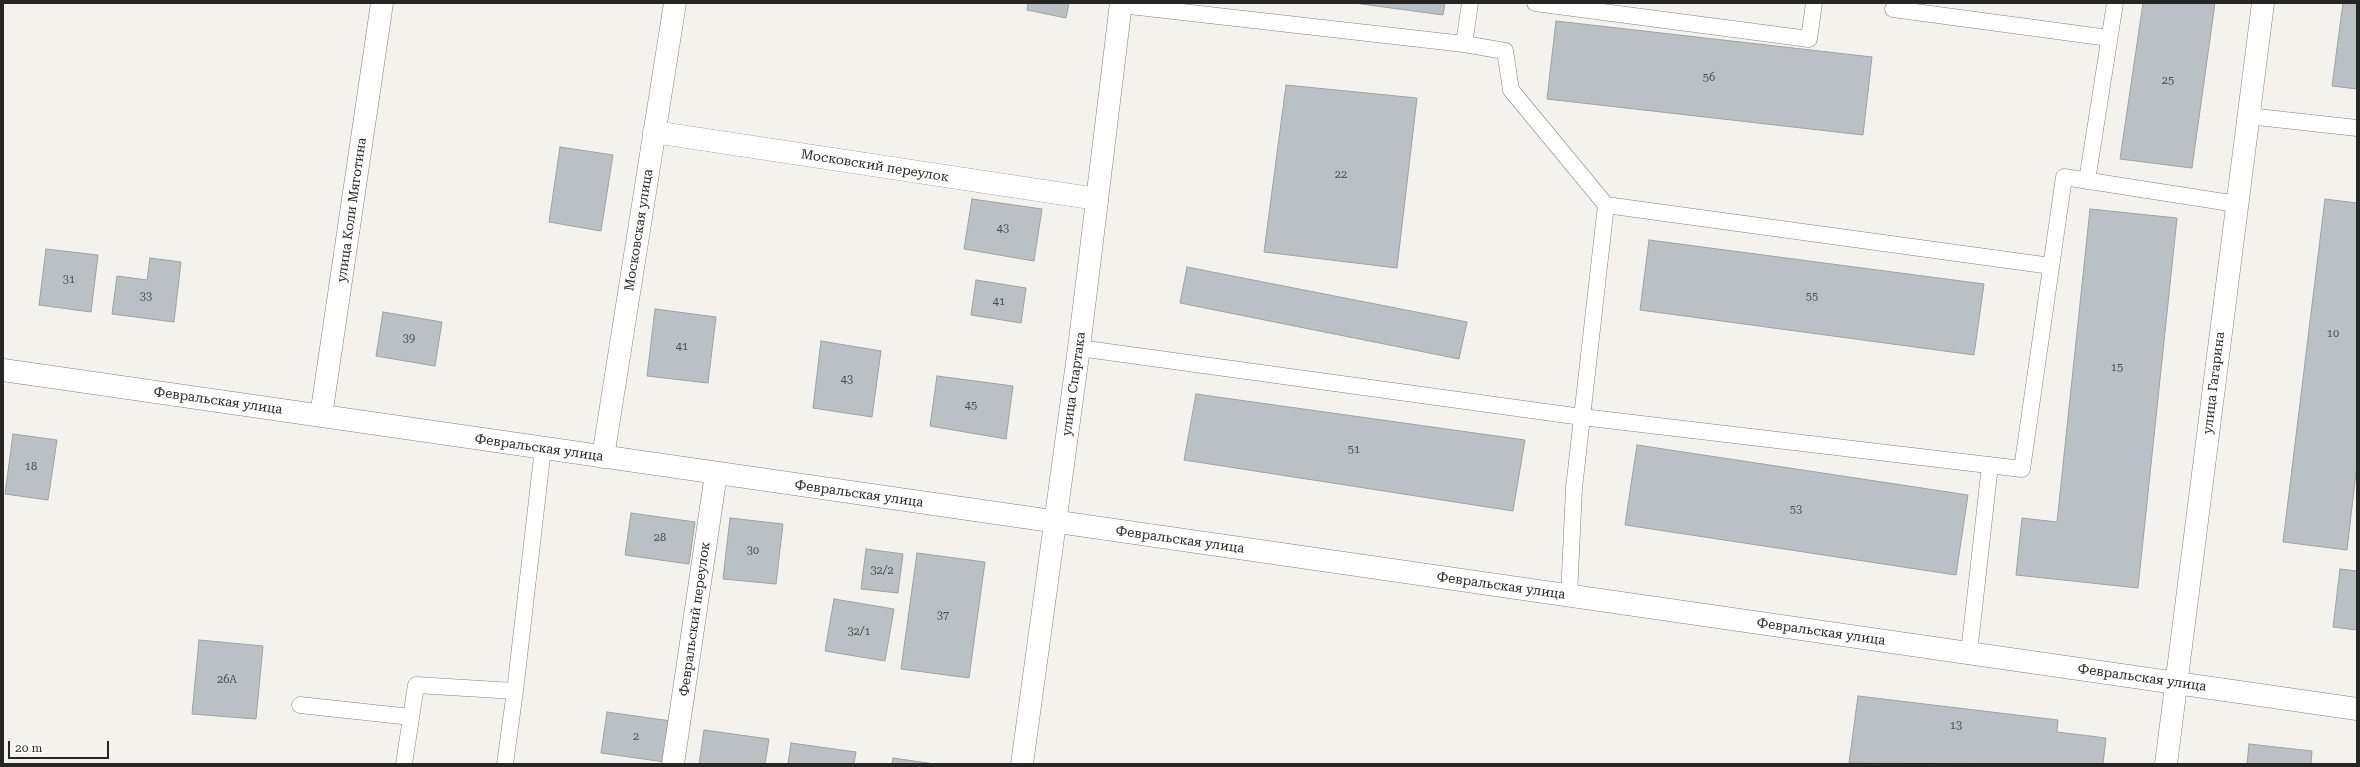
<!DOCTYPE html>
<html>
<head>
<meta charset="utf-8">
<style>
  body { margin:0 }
  #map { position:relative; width:2360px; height:767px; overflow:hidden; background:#f3f2ec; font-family:"Roboto Serif",serif }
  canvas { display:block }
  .frame { position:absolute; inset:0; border:4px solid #262624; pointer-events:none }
  .scale { position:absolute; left:8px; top:741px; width:101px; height:18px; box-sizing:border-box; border:2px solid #262624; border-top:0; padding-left:5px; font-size:12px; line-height:14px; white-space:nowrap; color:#262624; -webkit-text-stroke:3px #fff; paint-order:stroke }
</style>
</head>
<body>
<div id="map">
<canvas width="2360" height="767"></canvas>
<div class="frame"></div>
<div class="scale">20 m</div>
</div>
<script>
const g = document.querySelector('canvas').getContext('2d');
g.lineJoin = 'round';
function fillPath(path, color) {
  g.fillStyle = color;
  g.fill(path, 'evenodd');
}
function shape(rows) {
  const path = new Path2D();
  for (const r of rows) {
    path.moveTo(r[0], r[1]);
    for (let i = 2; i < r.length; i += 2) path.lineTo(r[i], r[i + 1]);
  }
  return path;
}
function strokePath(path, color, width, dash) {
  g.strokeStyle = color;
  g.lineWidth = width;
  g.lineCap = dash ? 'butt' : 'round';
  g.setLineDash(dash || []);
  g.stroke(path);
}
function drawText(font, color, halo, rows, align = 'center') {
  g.font = font + ' "Roboto Serif",serif';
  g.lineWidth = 3;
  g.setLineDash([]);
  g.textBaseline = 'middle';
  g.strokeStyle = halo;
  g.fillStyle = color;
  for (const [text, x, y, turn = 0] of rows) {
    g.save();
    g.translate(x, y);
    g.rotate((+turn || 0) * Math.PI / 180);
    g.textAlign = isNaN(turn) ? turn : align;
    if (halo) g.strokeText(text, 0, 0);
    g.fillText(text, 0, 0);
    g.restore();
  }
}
const building = shape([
  [1028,3,1069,3,1066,18,1027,10,1028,3],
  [1354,3,1445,3,1443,15,1354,3],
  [2143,3,2215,3,2192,168,2120,159,2143,3],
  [2343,3,2357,3,2357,89,2332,86,2343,3],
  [1556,21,1872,57,1863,135,1547,99,1556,21],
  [1286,85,1417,98,1397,268,1264,252,1286,85],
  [560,147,613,155,601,231,549,222,560,147],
  [972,199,1042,209,1034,261,964,249,972,199],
  [2325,199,2357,203,2357,464,2347,550,2283,542,2325,199],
  [2090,209,2177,218,2138,588,2016,575,2022,518,2057,522,2090,209],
  [1649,240,1984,284,1974,355,1640,310,1649,240],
  [46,249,98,255,91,312,39,305,46,249],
  [150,258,181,262,174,322,112,314,117,276,147,280,150,258],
  [1187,267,1467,322,1459,359,1180,303,1187,267],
  [976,280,1026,288,1021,323,971,315,976,280],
  [655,309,716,317,708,383,647,376,655,309],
  [383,312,442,322,435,366,376,356,383,312],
  [821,341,881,351,872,417,813,408,821,341],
  [937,376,1013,386,1006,439,930,426,937,376],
  [1196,394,1525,440,1513,511,1184,460,1196,394],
  [13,434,57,440,48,500,5,494,13,434],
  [1637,445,1968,495,1956,575,1625,525,1637,445],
  [631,513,695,522,689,564,625,555,631,513],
  [730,518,783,524,776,584,723,579,730,518],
  [866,549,903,554,898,593,861,589,866,549],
  [917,553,985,562,969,678,901,669,917,553],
  [2340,569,2357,571,2357,630,2333,627,2340,569],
  [834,599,894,609,885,661,825,651,834,599],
  [199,640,263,646,256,719,192,714,199,640],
  [1858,696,2058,720,2057,732,2106,738,2103,764,1849,763,1858,696],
  [607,712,671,721,665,762,601,753,607,712],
  [704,730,769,739,765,764,699,764,704,730],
  [791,743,856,752,854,764,788,764,791,743],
  [2249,744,2312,751,2311,764,2247,764,2249,744],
  [893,758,935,764,892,764,893,758]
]);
const service = shape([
  [1535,3,1809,39,1814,3],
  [1121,5,1464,44,1470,3],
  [1893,9,2109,38],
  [1464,44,1505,51,1511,90,1606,205,1574,488,1569,596],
  [2248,116,2357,128],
  [2087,181,2115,3],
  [1606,205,2051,266],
  [1079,348,1582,417,2022,469,2064,177,2237,204],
  [1969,653,1990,465],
  [515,691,543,448],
  [300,705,411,717],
  [404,764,416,685,515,691,505,764]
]);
const minor = shape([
  [654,132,1097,199],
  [3,370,2357,709],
  [321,416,382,3],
  [603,457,675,3],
  [673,764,716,474],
  [2166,764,2263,3]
]);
const tertiary = shape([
  [1022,764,1079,348,1121,3]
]);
const numberNames = [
  ["56",1709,78],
  ["25",2168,81],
  ["22",1341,175],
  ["43",1003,229],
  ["31",69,280],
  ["33",146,297],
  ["55",1812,297],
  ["41",999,302],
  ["10",2333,334],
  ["39",409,339],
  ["41",682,347],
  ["15",2117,368],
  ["43",847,380],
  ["45",971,406],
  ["51",1354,450],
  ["18",31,467],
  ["53",1796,510],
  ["28",660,538],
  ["30",753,551],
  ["32/2",882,571],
  ["37",943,616],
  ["32/1",859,632],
  ["26А",227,680],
  ["13",1956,726],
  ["2",636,737]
];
const streetNames = [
  ["Московский переулок",875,166,9],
  ["улица Коли Мяготина",352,210,-82],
  ["Московская улица",639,230,-81],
  ["улица Гагарина",2214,383,-83],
  ["улица Спартака",1074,384,-82],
  ["Февральская улица",218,401,8],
  ["Февральская улица",539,448,8],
  ["Февральская улица",859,494,8],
  ["Февральская улица",1180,540,8],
  ["Февральская улица",1501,586,8],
  ["Февральский переулок",695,619,-82],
  ["Февральская улица",1821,632,8],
  ["Февральская улица",2142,678,8]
];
fillPath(building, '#bac1c4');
strokePath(building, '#9ca2a5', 1);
strokePath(service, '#82827c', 17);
strokePath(minor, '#82827c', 23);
strokePath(tertiary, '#82827c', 23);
strokePath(service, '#fff', 16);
strokePath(minor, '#fff', 22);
strokePath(tertiary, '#fff', 22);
drawText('11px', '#4b4d4c', null, numberNames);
drawText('13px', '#262624', '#fff', streetNames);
</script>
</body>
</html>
